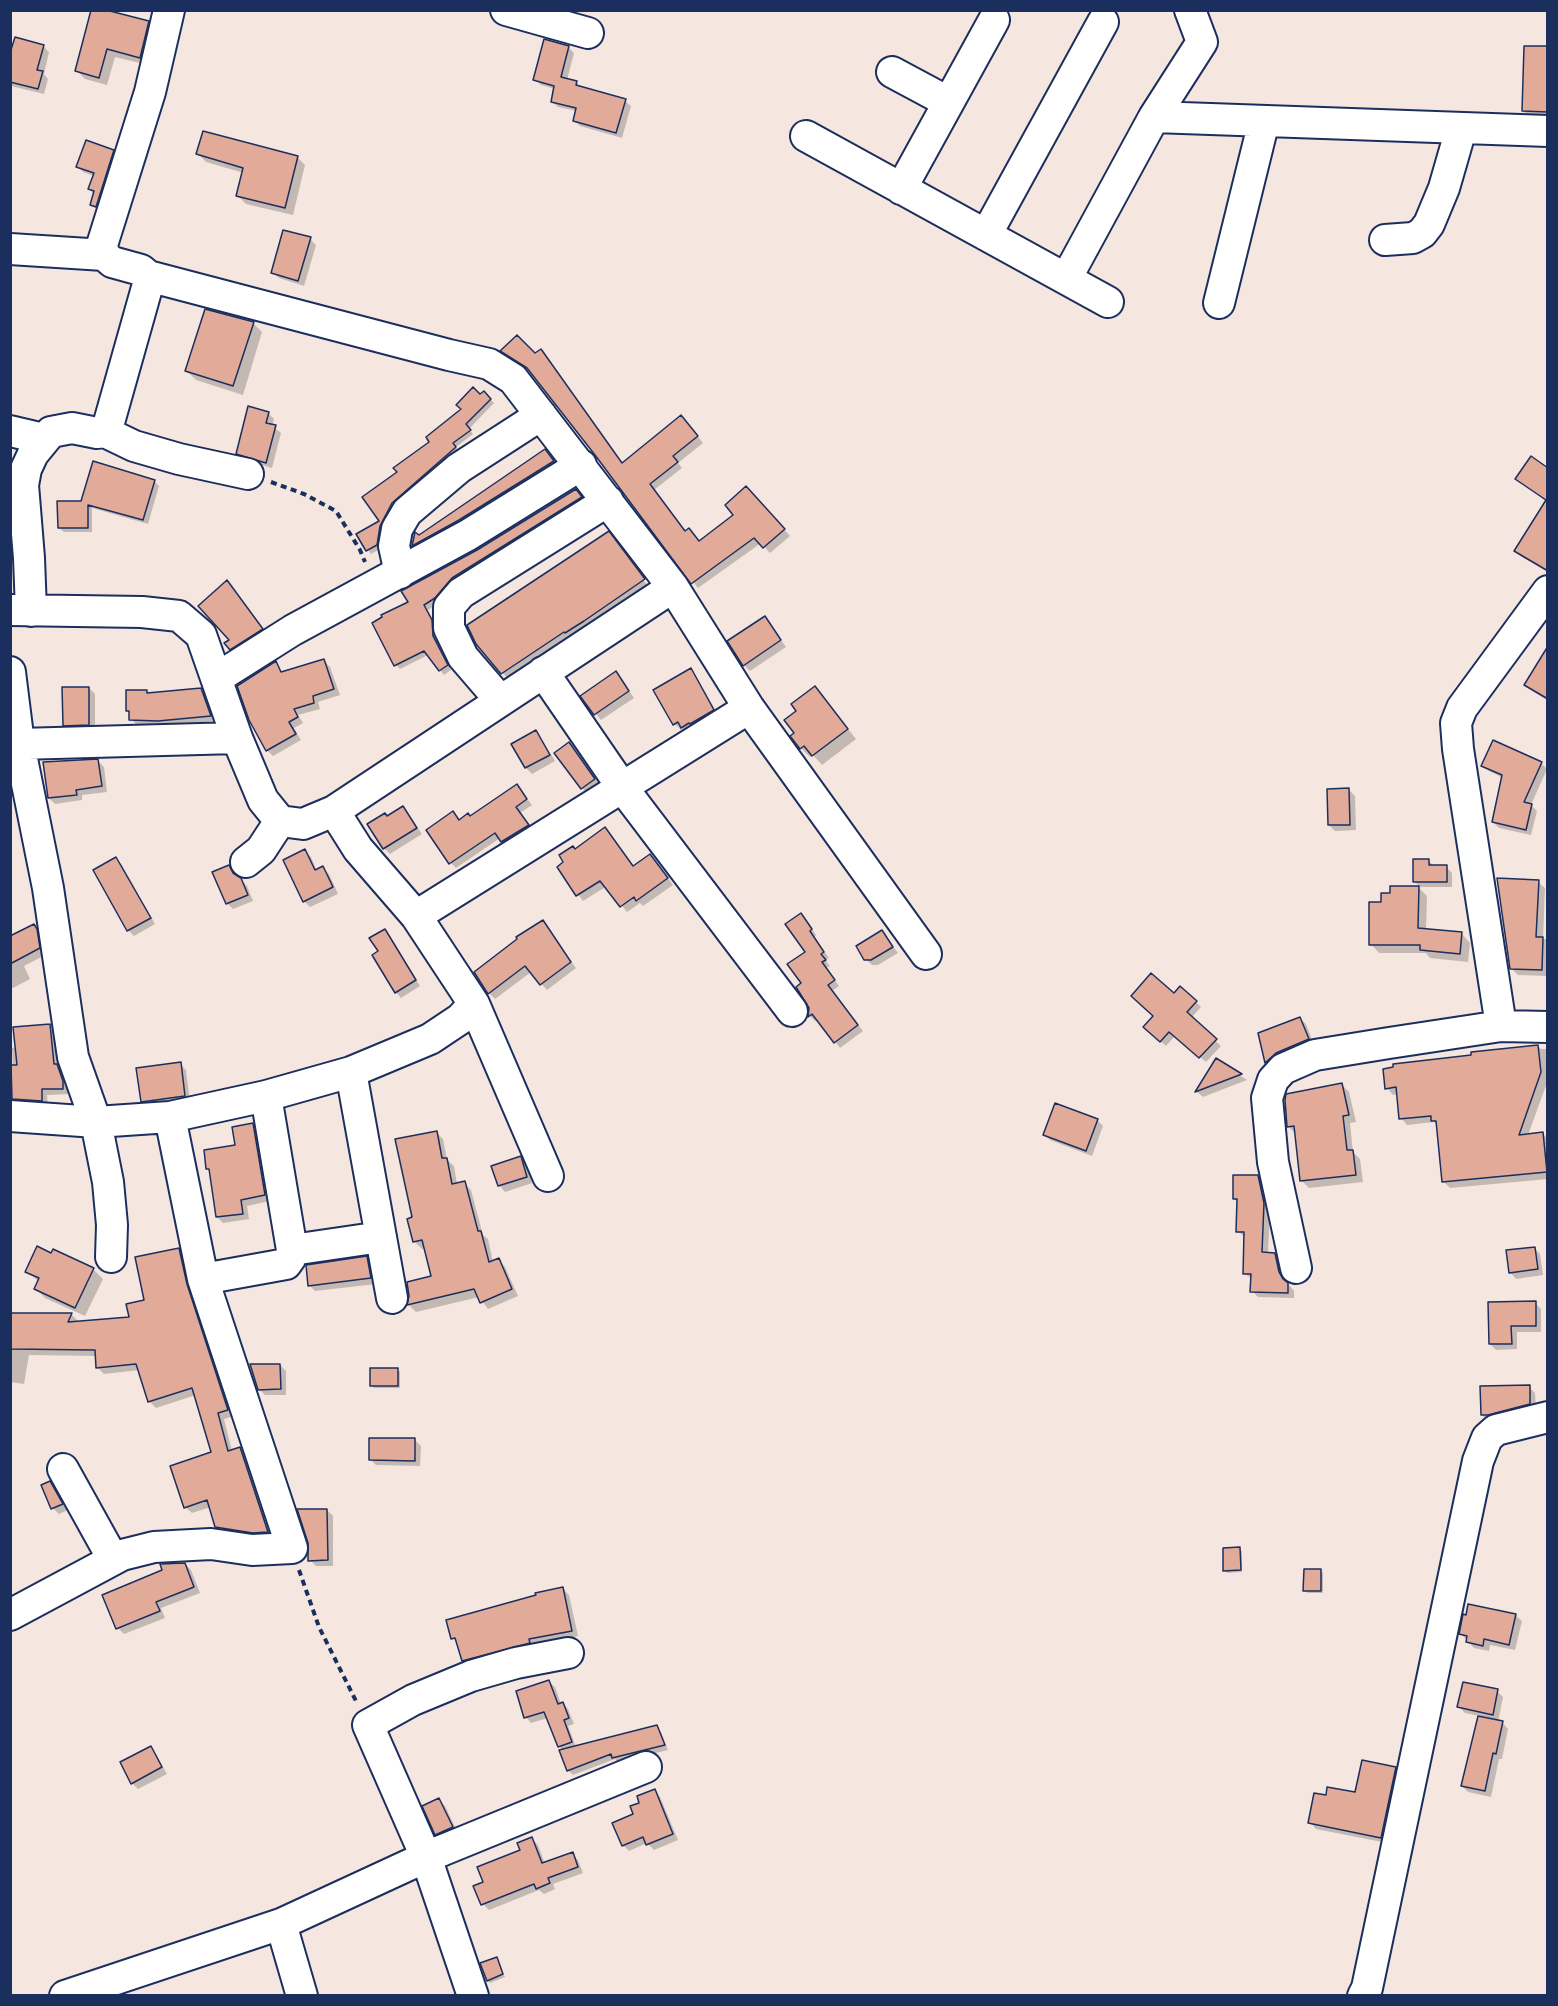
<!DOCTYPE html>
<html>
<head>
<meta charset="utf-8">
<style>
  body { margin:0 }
  #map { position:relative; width:1558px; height:2006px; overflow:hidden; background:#f6e6e0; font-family:Dekko,sans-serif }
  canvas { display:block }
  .frame { position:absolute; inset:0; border:12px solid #1b2f5e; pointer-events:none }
</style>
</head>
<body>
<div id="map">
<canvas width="1558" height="2006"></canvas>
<div class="frame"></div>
</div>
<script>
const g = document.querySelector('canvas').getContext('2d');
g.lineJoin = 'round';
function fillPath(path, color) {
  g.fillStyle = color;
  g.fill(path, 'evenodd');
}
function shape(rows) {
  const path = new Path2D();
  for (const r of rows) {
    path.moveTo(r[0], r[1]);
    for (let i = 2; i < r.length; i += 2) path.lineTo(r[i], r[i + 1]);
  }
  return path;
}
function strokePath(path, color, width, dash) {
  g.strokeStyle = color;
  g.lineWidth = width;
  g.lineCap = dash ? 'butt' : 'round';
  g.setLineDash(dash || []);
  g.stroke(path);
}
const shadow = shape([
  [92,10,148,22,156,31,148,65,115,57,107,85,85,79,77,71],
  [43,46,49,52,44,74,48,79,44,94,11,86,10,59],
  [568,47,574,53,567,80,576,82,582,88,625,101,631,106,622,138,580,126,574,120,577,111,558,107,552,101,555,89,541,85,535,79],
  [1548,48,1548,117,1529,116,1523,111],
  [113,151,118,156,100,211,92,205,95,195,89,189,94,176,83,172,78,167],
  [198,154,297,157,305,165,293,215,246,204,238,196,244,173,206,162],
  [310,239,316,245,304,286,279,278,273,272],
  [253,323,262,332,243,395,196,380,187,371],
  [517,337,623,465,687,423,703,443,678,463,682,468,654,490,686,532,700,542,736,515,752,494,790,536,770,553,761,543,698,588,531,372,502,351],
  [484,393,494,403,469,429,473,434,456,447,458,451,380,549,371,554,358,534,380,523,382,525,397,497,399,472],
  [268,413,274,419,272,426,281,433,272,468,243,459,237,453],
  [550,456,558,467,418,550,413,545,416,534,420,536],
  [1548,470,1548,572,1522,557,1516,551,1547,502,1517,479],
  [154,481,159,486,148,524,92,508,92,532,64,532,59,528,82,502],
  [580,495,585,502,428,610,436,625,437,641,451,670,444,675,428,655,400,669,396,665,384,618],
  [611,538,648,586,508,679,477,643],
  [10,570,12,593,10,593],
  [232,588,268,635,237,655,231,649],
  [765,618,786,647,750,671,744,665],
  [1548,648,1548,701,1534,692,1526,685],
  [324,661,330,667,340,695,318,702,320,709,298,715,303,723,294,728,301,740,273,756,267,750,275,663,283,673],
  [690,670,696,676,719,716,688,733,683,728,681,730,675,724],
  [621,679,634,698,601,720,582,696],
  [89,688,95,694,95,730,70,731,64,725],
  [815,688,856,739,822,765,813,755,810,757,801,748,796,733,798,711],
  [201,690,207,696,215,721,165,726,137,725,131,719,131,714,128,710,147,692,149,695],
  [535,732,541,738,555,761,532,774,526,768,513,744],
  [569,744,600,785,588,794,582,788],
  [98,761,104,767,107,792,82,795,82,800,55,804,49,798],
  [1541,763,1547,769,1531,805,1537,811,1531,835,1499,828,1493,822,1503,778,1489,771,1483,765],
  [517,786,532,805,520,813,533,831,508,847,500,838,456,868,451,863,453,813,460,821,471,818],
  [1349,790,1355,796,1356,830,1335,831,1329,825],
  [403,808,422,834,390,854,384,848,388,817],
  [575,850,634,868,656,862,673,885,643,906,640,903,627,912,607,886,583,901,559,867],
  [305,851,311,857,317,871,323,868,329,874,338,894,310,907,304,901],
  [116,859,122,865,155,924,134,936,128,930],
  [1429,861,1435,867,1446,867,1452,873,1452,887,1418,887,1427,896,1426,930,1462,934,1470,943,1468,962,1430,958,1426,953,1379,953,1371,944,1383,904,1391,895,1391,887,1420,887,1414,881],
  [229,867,247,886,253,901,233,909,227,903],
  [1538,882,1545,888,1543,939,1548,939,1548,976,1518,975,1511,968],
  [806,920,816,935,814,937,829,958,825,960,830,966,826,968,839,986,832,991,863,1031,840,1048,818,1019,815,1021,810,1016,811,1008,803,984,807,952],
  [542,922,576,968,547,990,531,972,495,999,489,993],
  [33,925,40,932,45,955,24,966,30,979,11,989,10,938],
  [384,931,390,936,420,986,401,998,396,992,380,952],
  [882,932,898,953,878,965,872,965,866,959],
  [1174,995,1196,1002,1201,1007,1191,1018,1221,1046,1206,1062,1175,1036,1166,1046,1150,1032],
  [1299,1018,1306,1024,1314,1045,1272,1068,1266,1063,1260,1034],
  [50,1025,56,1031,59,1067,63,1071,69,1094,47,1095,48,1106,20,1104,14,1098,12,1048,17,1047],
  [1538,1046,1541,1049,1548,1049,1548,1080,1528,1135,1543,1134,1548,1139,1548,1179,1450,1188,1443,1181,1438,1126,1434,1122,1407,1125,1401,1118,1398,1094,1393,1095,1387,1088],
  [1216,1060,1247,1080,1203,1097,1197,1092],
  [180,1064,186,1070,190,1102,148,1107,142,1101],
  [1341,1084,1349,1092,1356,1122,1350,1123,1353,1152,1360,1159,1363,1182,1309,1188,1301,1180,1296,1134,1289,1127],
  [1097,1120,1103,1126,1092,1156,1050,1140,1044,1134],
  [253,1125,259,1131,270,1201,247,1206,249,1219,223,1223,217,1217,211,1172,208,1169,236,1146],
  [436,1132,443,1139,447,1160,454,1166,457,1184,464,1183,471,1190,483,1235,488,1239,493,1262,498,1260,505,1267,518,1296,488,1309,479,1297,416,1312,409,1305,411,1296,433,1277,426,1248,422,1249,415,1242,409,1220,414,1218],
  [520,1158,526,1164,532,1183,505,1192,499,1185],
  [1258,1177,1264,1183,1270,1210,1268,1254,1274,1254,1281,1260,1285,1280,1294,1291,1294,1298,1258,1297,1252,1291,1252,1279,1244,1273,1245,1237,1237,1231,1239,1202,1234,1198],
  [1534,1248,1540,1254,1543,1275,1516,1279,1510,1272],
  [179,1250,185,1257,234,1416,224,1419,232,1451,240,1449,246,1455,274,1538,223,1533,216,1526,211,1507,192,1513,185,1507,213,1453,196,1395,156,1408,150,1402,140,1370,104,1374,98,1368,97,1356,29,1355,24,1384,10,1382,10,1315,72,1315,78,1321,77,1323,131,1318],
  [366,1258,372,1264,376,1284,315,1291,309,1285],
  [93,1269,103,1279,85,1316,45,1298,36,1289,39,1282,27,1271],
  [1535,1303,1541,1309,1541,1332,1517,1332,1517,1349,1496,1350,1490,1344],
  [280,1365,286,1371,286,1395,265,1395,259,1389],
  [397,1369,400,1372,400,1388,374,1388,372,1386],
  [1529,1387,1535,1393,1536,1409,1488,1421,1482,1415],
  [415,1440,421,1446,420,1466,376,1465,370,1459],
  [50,1483,56,1489,68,1510,59,1514,53,1508],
  [327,1510,333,1516,333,1566,316,1566,310,1560],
  [1239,1549,1242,1551,1242,1572,1227,1573,1225,1570],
  [185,1564,191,1570,200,1593,161,1608,165,1618,124,1634,118,1628],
  [1321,1570,1323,1573,1323,1593,1308,1593,1305,1591],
  [563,1589,569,1595,578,1636,534,1645,469,1666,463,1660,459,1644,453,1638],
  [1515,1615,1522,1621,1515,1650,1490,1645,1489,1651,1474,1648,1461,1634],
  [549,1682,555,1687,561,1704,563,1703,568,1709,574,1724,568,1726,576,1747,656,1727,661,1732,668,1750,618,1762,615,1759,573,1775,568,1770,563,1750,559,1746,548,1718,531,1723,526,1717],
  [1497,1691,1503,1697,1498,1722,1502,1722,1508,1729,1502,1759,1499,1759,1491,1797,1468,1792,1462,1786,1480,1716,1465,1713,1459,1707],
  [150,1748,156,1754,167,1774,138,1789,132,1783],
  [1395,1768,1401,1774,1387,1843,1316,1829,1310,1822,1327,1797,1356,1794],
  [654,1791,660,1797,678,1840,654,1850,647,1843,629,1851,623,1845,635,1815,641,1804],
  [439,1800,445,1806,458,1833,442,1840,436,1834],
  [532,1839,538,1845,545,1864,572,1854,578,1860,583,1873,553,1884,555,1889,544,1894,539,1890,489,1910,483,1904,475,1887,485,1883,522,1851],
  [497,1959,505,1977,490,1983,488,1980]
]);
const building = shape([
  [91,10,106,10,149,21,140,58,107,49,99,78,75,71,91,10],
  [15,37,44,45,37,70,43,71,38,89,10,82,10,53,15,37],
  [544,39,569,46,561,77,577,81,576,85,626,99,616,133,573,121,576,108,551,102,554,86,533,80,544,39],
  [1524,46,1548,46,1548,112,1522,111,1524,46],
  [203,131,298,156,285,208,236,196,243,168,196,154,203,131],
  [86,140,114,150,96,207,90,205,94,191,88,189,94,173,76,167,86,140],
  [283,230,311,237,298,281,271,273,283,230],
  [205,309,254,322,233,386,185,371,205,309],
  [517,335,535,353,541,349,622,463,681,415,698,436,673,456,678,462,650,484,685,531,689,528,699,541,733,515,725,505,746,486,785,529,763,548,754,538,691,584,595,455,527,368,500,351,517,335],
  [473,387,480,394,484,391,491,399,466,424,471,430,453,443,456,447,392,503,380,526,377,545,366,551,356,534,379,521,362,497,397,472,393,468,429,442,426,437,461,409,456,405,473,387],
  [248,406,269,412,266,423,276,425,266,463,236,454,248,406],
  [545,449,554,461,459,520,412,546,415,532,419,535,545,449],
  [1531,456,1548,468,1548,571,1514,551,1546,500,1515,479,1531,456],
  [93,461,155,480,143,520,88,505,88,528,58,528,57,501,81,501,93,461],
  [576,489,582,497,452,578,435,598,424,605,432,620,433,636,448,665,439,671,424,651,394,666,372,623,382,617,381,615,408,602,401,591,477,550,576,489],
  [609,531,645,579,584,621,565,633,564,632,501,674,476,644,467,625,609,531],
  [227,580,263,629,230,650,224,643,229,640,198,606,227,580],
  [765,616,781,640,743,666,727,641,765,616],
  [1548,646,1548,699,1524,685,1548,646],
  [324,659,334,689,313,696,314,703,294,709,298,717,289,722,296,734,266,751,249,720,237,686,276,661,281,672,324,659],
  [691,668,714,710,690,724,689,723,681,728,678,722,673,725,653,690,691,668],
  [616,671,629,691,594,715,580,696,616,671],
  [815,686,848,729,812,756,804,746,800,749,790,736,794,733,784,720,796,711,791,704,815,686],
  [62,687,89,687,89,725,63,726,62,687],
  [201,688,211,716,158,721,129,720,129,711,126,711,126,690,147,690,147,693,201,688],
  [536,730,550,755,525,768,511,744,536,730],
  [1493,740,1542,762,1524,802,1532,804,1526,830,1492,822,1502,775,1481,766,1493,740],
  [569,742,595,779,581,789,554,753,569,742],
  [98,759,102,786,76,790,77,795,48,798,43,762,98,759],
  [517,784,527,799,516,807,529,825,501,842,495,833,449,864,426,830,453,811,459,820,468,813,470,816,517,784],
  [1349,788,1350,825,1328,825,1327,789,1349,788],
  [403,806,417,828,383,849,367,824,385,813,387,816,403,806],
  [605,827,633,866,650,854,668,878,636,901,634,897,620,907,600,881,576,896,557,867,563,862,559,855,573,846,575,849,605,827],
  [305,849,315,870,323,866,333,887,303,902,283,860,305,849],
  [116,857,151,918,127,931,93,870,116,857],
  [1413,859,1429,859,1429,865,1447,865,1447,882,1413,882,1413,859],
  [229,865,233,873,241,878,248,895,226,904,212,872,229,865],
  [1497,878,1539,880,1536,937,1543,937,1542,970,1510,969,1497,878],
  [1390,886,1419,886,1418,928,1462,932,1460,954,1420,950,1420,945,1369,945,1369,902,1381,902,1381,893,1390,893,1390,886],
  [801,913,812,929,810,931,824,952,821,954,826,960,822,962,835,980,828,985,858,1025,834,1043,812,1014,808,1017,809,1008,796,987,801,983,787,964,805,952,785,924,801,913],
  [543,920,571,962,540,985,525,966,488,994,474,972,517,939,516,937,543,920],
  [34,924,37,929,40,948,10,964,10,936,34,924],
  [385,929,416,980,395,993,372,955,378,951,369,938,385,929],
  [882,930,893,947,871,960,864,960,856,946,882,930],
  [1151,973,1174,993,1180,986,1197,1001,1187,1012,1217,1039,1199,1058,1169,1032,1160,1042,1143,1027,1153,1016,1131,996,1151,973],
  [1300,1017,1309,1039,1276,1053,1265,1063,1258,1033,1300,1017],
  [50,1024,54,1064,57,1064,63,1081,63,1089,42,1089,42,1101,12,1099,11,1065,17,1065,13,1027,50,1024],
  [1538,1045,1541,1072,1519,1135,1543,1132,1547,1172,1442,1182,1436,1121,1431,1121,1431,1116,1399,1119,1396,1087,1385,1089,1383,1069,1393,1067,1393,1064,1471,1055,1471,1052,1538,1045],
  [1216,1058,1242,1074,1195,1092,1216,1058],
  [181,1062,185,1096,141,1102,136,1068,181,1062],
  [1342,1083,1349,1115,1343,1116,1347,1150,1353,1150,1356,1175,1300,1181,1294,1126,1287,1127,1285,1100,1286,1094,1342,1083],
  [1055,1103,1098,1119,1086,1151,1043,1135,1055,1103],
  [253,1123,265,1195,241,1200,243,1214,216,1217,209,1169,206,1169,204,1150,235,1145,232,1127,253,1123],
  [437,1131,442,1158,447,1158,452,1184,465,1181,478,1231,481,1231,489,1262,499,1258,512,1289,480,1303,474,1289,407,1305,409,1296,407,1282,431,1276,422,1240,413,1242,407,1219,412,1217,395,1139,437,1131],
  [521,1156,527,1177,498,1186,491,1166,521,1156],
  [1233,1175,1258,1175,1264,1203,1262,1252,1275,1253,1279,1272,1283,1279,1288,1283,1288,1293,1250,1292,1251,1274,1243,1274,1244,1232,1236,1232,1237,1199,1233,1199,1233,1175],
  [37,1246,51,1253,53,1249,94,1268,75,1308,34,1289,39,1278,25,1272,37,1246],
  [1535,1247,1538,1269,1509,1273,1506,1250,1535,1247],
  [179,1248,187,1284,228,1410,218,1413,228,1451,240,1447,268,1532,253,1533,215,1527,207,1500,184,1508,170,1466,211,1452,192,1388,148,1402,136,1364,96,1368,95,1350,10,1349,10,1313,72,1313,68,1322,129,1317,126,1304,144,1300,135,1257,179,1248],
  [367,1256,371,1278,308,1286,306,1265,367,1256],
  [1536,1301,1536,1326,1511,1326,1512,1344,1489,1344,1488,1302,1536,1301],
  [250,1364,280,1364,281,1389,258,1390,250,1364],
  [370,1368,398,1368,398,1386,370,1386,370,1368],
  [1530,1385,1530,1404,1488,1415,1481,1415,1480,1386,1530,1385],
  [369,1438,415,1438,415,1461,369,1460,369,1438],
  [50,1481,63,1504,51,1509,41,1485,50,1481],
  [297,1509,327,1509,328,1560,308,1561,308,1543,297,1509],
  [1240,1547,1241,1570,1223,1571,1223,1548,1240,1547],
  [185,1563,194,1587,156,1602,160,1611,116,1629,102,1595,162,1570,160,1564,185,1563],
  [1304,1569,1321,1569,1321,1591,1303,1591,1304,1569],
  [563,1587,572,1631,529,1639,530,1643,462,1661,455,1638,451,1639,446,1620,536,1595,535,1593,563,1587],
  [1468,1604,1516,1614,1509,1645,1484,1639,1483,1646,1466,1642,1467,1636,1459,1634,1463,1614,1466,1615,1468,1604],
  [549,1680,558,1704,563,1702,569,1718,564,1720,572,1742,558,1747,544,1712,524,1718,516,1691,549,1680],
  [1463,1682,1498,1689,1493,1715,1457,1707,1463,1682],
  [1478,1716,1503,1721,1496,1754,1493,1753,1485,1791,1461,1786,1478,1716],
  [657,1725,665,1745,612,1758,611,1754,567,1771,559,1750,657,1725],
  [151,1746,162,1767,131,1784,120,1762,151,1746],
  [1362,1760,1396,1767,1381,1838,1308,1823,1314,1793,1326,1795,1327,1787,1355,1792,1362,1760],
  [655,1789,673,1834,646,1845,643,1837,622,1846,612,1823,633,1814,630,1806,639,1803,637,1796,655,1789],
  [439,1798,453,1827,435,1835,422,1806,439,1798],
  [532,1837,542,1863,573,1852,578,1867,548,1878,550,1883,536,1889,534,1884,481,1905,473,1886,483,1882,477,1867,520,1850,517,1843,532,1837],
  [497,1957,503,1974,487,1981,480,1963,497,1957]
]);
const path = shape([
  [271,482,304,494,336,511,360,550,365,562],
  [299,1570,319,1627,357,1703]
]);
const minor = shape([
  [506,10,588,33],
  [892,72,948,102],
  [1154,117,1548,131],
  [806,136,1108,302],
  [901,189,994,20],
  [986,235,1103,22],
  [1385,240,1413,238,1422,233,1429,224,1444,188,1461,129],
  [10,249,104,255],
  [148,276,449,355,489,364,513,379,673,587,749,708,926,954],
  [1066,279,1154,117,1202,42,1190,10],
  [1219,303,1264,121],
  [10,431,44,439],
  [105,432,134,446,179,459,248,474],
  [400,573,394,546,397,529,407,512,459,468,541,415],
  [10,610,142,612,179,616,201,635,237,738,263,800,280,821,261,850,246,862],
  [31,611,29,558,23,485,26,469,33,454,51,432,72,428,97,433,105,432,108,426,148,284,148,276,141,270,112,262,104,255,102,245,150,92,169,10],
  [10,672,19,744,48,888,73,1057,96,1122,108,1182,112,1225,111,1257],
  [543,672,622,787,792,1011],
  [217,678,293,630,468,535,581,465],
  [500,700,463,657,449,628,449,607,461,593,608,501],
  [19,744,237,738],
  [334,811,358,849,416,916,474,1004,548,1176],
  [280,821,303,824,334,811,673,587],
  [416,916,749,708],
  [1501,1026,1458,749,1456,723,1462,708,1548,591],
  [351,1072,392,1298],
  [10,1116,96,1122,170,1117,266,1096,351,1072,430,1039,460,1019,474,1004],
  [292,1250,381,1237],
  [1296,1268,1273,1162,1267,1098,1273,1080,1283,1069,1315,1055,1389,1043,1501,1026,1548,1027],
  [203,1279,286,1264,291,1257,292,1250,266,1096],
  [63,1469,113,1559],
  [10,1615,122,1555,154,1547,211,1544,252,1550,292,1548,203,1279,170,1117],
  [281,1924,302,1996],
  [65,1996,281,1924,426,1857,646,1767],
  [473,1996,426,1857,368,1725,413,1700,471,1676,516,1663,568,1653],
  [1363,1996,1367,1988,1478,1461,1487,1438,1496,1430,1548,1417]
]);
fillPath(shadow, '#0003');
fillPath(building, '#e1aa99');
strokePath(building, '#1b2f5e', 1.5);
strokePath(minor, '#1b2f5e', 34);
strokePath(path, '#1b2f5e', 4, [6, 4.5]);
strokePath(minor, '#fff', 30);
</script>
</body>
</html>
